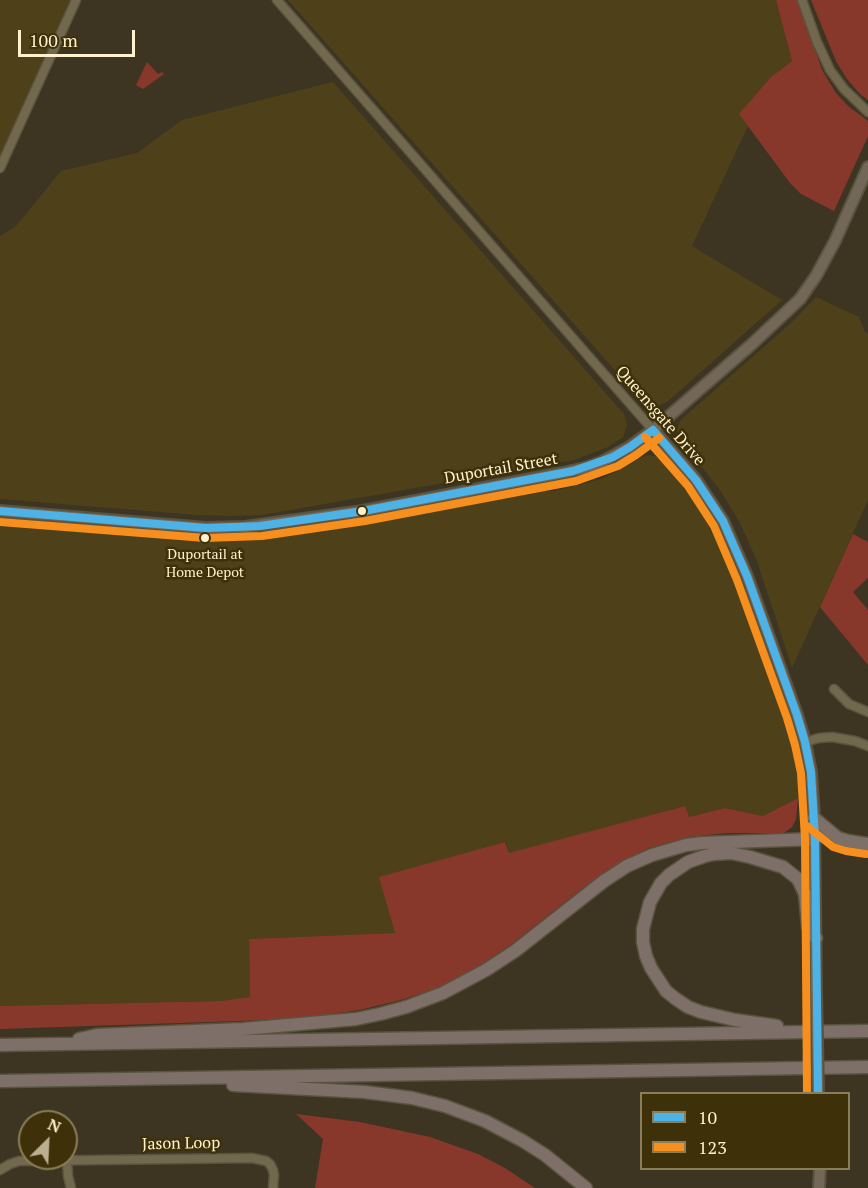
<!DOCTYPE html>
<html>
<head>
<meta charset="utf-8">
<style>
  body { margin:0 }
  #map { position:relative; width:868px; height:1188px; overflow:hidden; background:#3d3521; font-family:"PT Serif",serif }
  canvas { display:block }
  .legend { position:absolute; left:640px; top:1092px; width:210px; height:78px; box-sizing:border-box; background:#3e310a; border:2px solid #8a7e58; margin:0; padding:8px 10px; list-style:none; font-size:18px; color:#fdf1ce }
  .legend li { display:flex; align-items:center; gap:12px; height:30px }
  .legend b { width:30px; border:2px solid #8a7e58 }
  .north { position:absolute; left:18px; top:1110px; width:60px; height:60px; box-sizing:border-box; background:#3e310a; border:2px solid #8a7e58; border-radius:50%; rotate:24deg; font-size:16px; font-weight:700; line-height:24px; text-align:center; color:#fdf1ce }
  .north::after { content:''; display:block; margin:auto; width:21px; height:27px; background:#baaf91; clip-path:polygon(50% 0,100% 100%,50% 72%,0 100%) }
  .scale { position:absolute; left:18px; top:30px; width:117px; height:27px; box-sizing:border-box; border:3px solid #fdf1ce; border-top:0; padding-left:8px; font-size:18px; line-height:21px; white-space:nowrap; color:#fdf1ce; -webkit-text-stroke:4px #3e310a; paint-order:stroke }
</style>
</head>
<body>
<div id="map">
<canvas width="868" height="1188"></canvas>
<ul class="legend">
<li><b style="height:8px;background:#4db3e6"></b>10</li>
<li><b style="height:8px;background:#f78f1e"></b>123</li>
</ul>
<div class="north">N</div>
<div class="scale">100 m</div>
</div>
<script>
const g = document.querySelector('canvas').getContext('2d');
g.lineJoin = 'round';
function fillPath(path, color) {
  g.fillStyle = color;
  g.fill(path, 'evenodd');
}
function shape(rows) {
  const path = new Path2D();
  for (const r of rows) {
    path.moveTo(r[0], r[1]);
    for (let i = 2; i < r.length; i += 2) path.lineTo(r[i], r[i + 1]);
  }
  return path;
}
function strokePath(path, color, width, dash) {
  g.strokeStyle = color;
  g.lineWidth = width;
  g.lineCap = dash ? 'butt' : 'round';
  g.setLineDash(dash || []);
  g.stroke(path);
}
function drawText(font, color, halo, rows, align = 'center') {
  g.font = font + ' "PT Serif",serif';
  g.lineWidth = 5;
  g.setLineDash([]);
  g.textBaseline = 'middle';
  g.strokeStyle = halo;
  g.fillStyle = color;
  for (const [text, x, y, turn = 0] of rows) {
    g.save();
    g.translate(x, y);
    g.rotate((+turn || 0) * Math.PI / 180);
    g.textAlign = isNaN(turn) ? turn : align;
    if (halo) g.strokeText(text, 0, 0);
    g.fillText(text, 0, 0);
    g.restore();
  }
}
const built = shape([
  [0,0,70,0,0,157],
  [288,0,776,0,792,61,771,77,740,114,748,126,692,246,782,300,667,402,657,406,650,406,643,402],
  [333,82,624,414,627,425,623,437,608,447,574,460,262,515,231,516,198,515,0,499,0,236,16,226,61,171,137,153,182,120],
  [816,297,859,317,865,332,868,334,868,500,792,668,757,561,740,523,720,490,681,441,677,430,680,421,684,417,791,323],
  [649,455,662,458,693,497,708,521,732,569,795,746,799,760,800,775,798,798,763,816,725,808,689,817,684,806,509,854,506,842,380,877,395,933,249,939,250,997,220,1001,0,1006,0,523,199,538,232,539,266,537,533,491,553,491,571,487,601,479,618,471,642,457]
]);
const green = shape([
  [776,0,799,0,822,70,836,93,848,106,868,121,868,136,834,211,801,194,790,183,739,114,771,77,792,61],
  [811,0,868,0,868,100,860,94,847,79,836,61],
  [147,62,158,74,162,72,164,74,143,89,136,85],
  [853,534,868,542,868,578,853,592,868,610,868,665,820,607],
  [798,798,796,819,792,827,784,833,727,833,688,837,649,848,617,864,588,884,509,946,475,969,441,987,401,1000,359,1010,303,1018,239,1021,0,1029,0,1006,220,1001,250,997,249,939,395,933,379,877,505,842,509,853,685,806,689,817,725,808,763,816],
  [296,1114,360,1122,430,1137,478,1154,505,1168,535,1188,315,1188,323,1139]
]);
const minor = shape([
  [277,0,653,430],
  [802,0,817,42,830,70,844,89,868,112],
  [0,168,76,0],
  [834,689,849,704,868,712],
  [805,742,819,738,832,737,855,741,868,746],
  [67,1160,68,1176,71,1188],
  [0,1170,10,1164,19,1161,252,1158,266,1161,270,1164,273,1170,274,1175,273,1188]
]);
const major = shape([
  [653,430,696,480,723,521,747,576,797,715,805,742,811,772,814,818,816,988],
  [0,511,206,528,245,527,363,511,563,473,585,468,602,462,630,447,653,430,752,344,800,299,816,276,835,241,868,167],
  [819,1188,820,1168]
]);
const highway = shape([
  [814,818,838,838,848,841,868,844],
  [777,1026,735,1020,701,1012,688,1007,676,999,666,991,651,968,646,956,643,942,643,929,650,902,661,883,669,875,688,862,705,856,714,854,731,853,750,857,783,867,798,879,805,894,808,926,816,938],
  [79,1039,97,1035,243,1029,356,1019,380,1014,406,1007,443,993,486,970,515,951,604,881,627,866,652,855,686,845,702,843,815,839],
  [0,1045,868,1031],
  [0,1081,868,1067],
  [233,1085,365,1092,412,1098,445,1106,485,1121,523,1141,545,1155,586,1188]
]);
const majorBridge = shape([
  [816,988,818,1094]
]);
const bus1 = shape([
  [653,430,696,480,723,521,747,576,797,715,805,742,811,772,815,839,818,1094],
  [0,511,206,528,260,526,363,511,573,471,613,457,630,447,653,430]
]);
const bus2 = shape([
  [645,437,688,486,714,526,737,580,787,718,795,745,801,773,805,839,807,1094],
  [0,522,205,538,262,536,365,521,576,481,618,466,636,455,659,438],
  [807,826,833,847,846,851,866,854]
]);
const markers = [
  [362,511,5,"#fdf1ce"],
  [205,538,5,"#fdf1ce"]
];
const busNames = [
  ["Duportail at",205,555],
  ["Home Depot",205,573]
];
const streetNames = [
  ["Queensgate Drive",660,416,49],
  ["Duportail Street",501,469,-10],
  ["Jason Loop",181,1144,-1]
];
fillPath(built, '#4e4119');
fillPath(green, '#88382b');
strokePath(minor, '#5a533f', 11);
strokePath(major, '#5a533f', 14);
strokePath(highway, '#5a533f', 15);
strokePath(minor, '#71684e', 8);
strokePath(major, '#736758', 10);
strokePath(highway, '#7e7068', 12);
strokePath(majorBridge, '#5a533f', 14, []);
strokePath(majorBridge, '#736758', 10);
strokePath(bus1, '#4db3e6', 8);
strokePath(bus2, '#f78f1e', 8);
for (const [x, y, r, color] of markers) {
  const dot = new Path2D();
  dot.arc(x, y, r, 0, 2 * Math.PI);
  g.fillStyle = color;
  g.fill(dot);
  strokePath(dot, '#3e310a', 2);
}
drawText('14px', '#fdf1ce', '#3e310a', busNames);
drawText('16px', '#fdf1ce', '#3e310a', streetNames);
</script>
</body>
</html>
